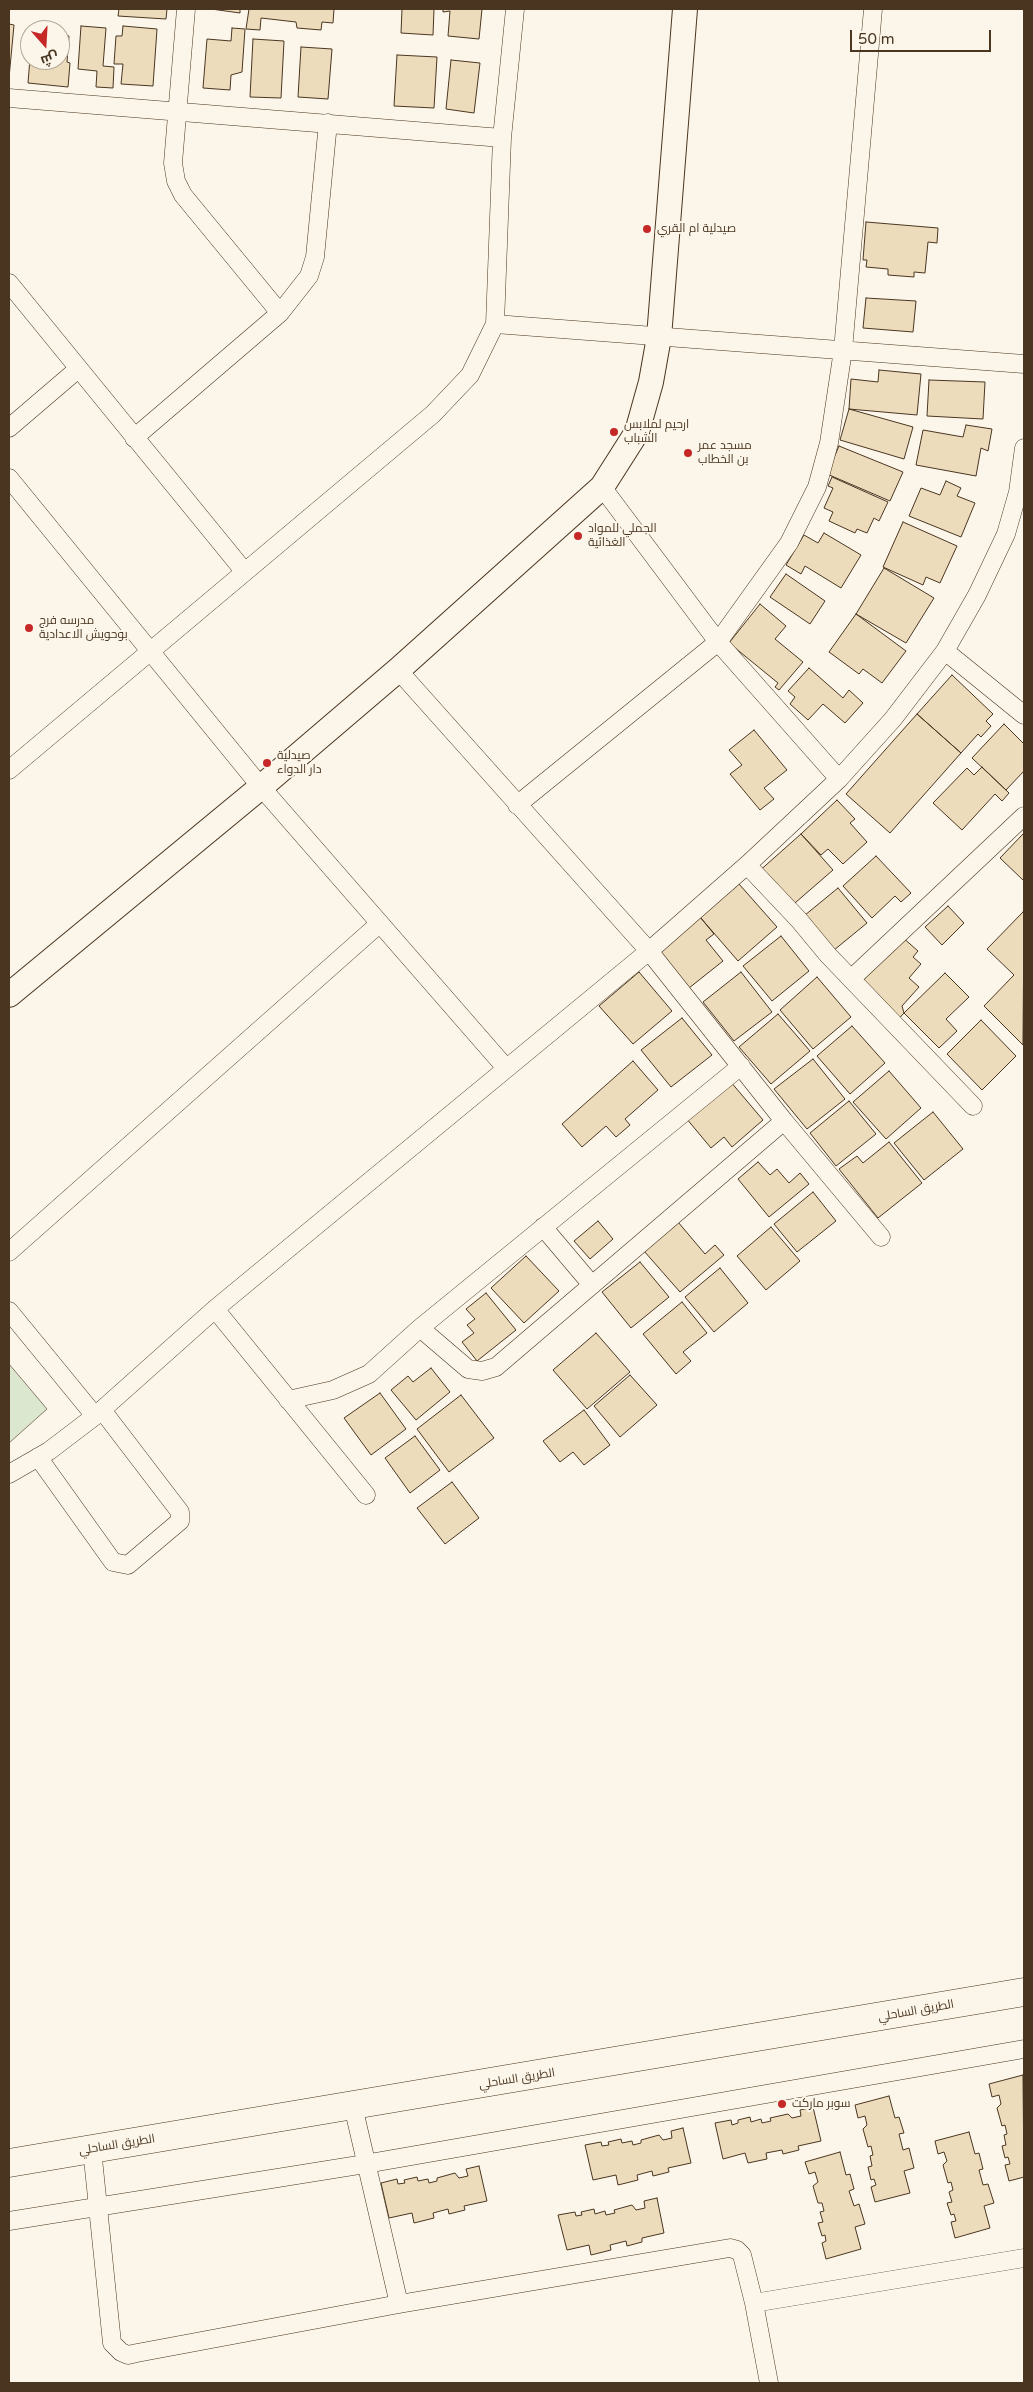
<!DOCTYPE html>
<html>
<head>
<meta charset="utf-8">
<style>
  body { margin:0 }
  #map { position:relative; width:1033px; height:2392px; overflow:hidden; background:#fbf6e9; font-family:"Varela Round",Cairo,sans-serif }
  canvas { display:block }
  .frame { position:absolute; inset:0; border:10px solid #4a3520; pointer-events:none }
  .north { position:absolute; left:20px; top:20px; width:50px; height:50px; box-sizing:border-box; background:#fbf6e9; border:1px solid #b4a999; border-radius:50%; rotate:161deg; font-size:14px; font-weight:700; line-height:20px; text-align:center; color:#4a3520 }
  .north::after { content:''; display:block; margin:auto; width:18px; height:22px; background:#c62828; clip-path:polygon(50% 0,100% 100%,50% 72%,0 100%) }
  .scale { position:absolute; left:850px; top:30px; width:141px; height:22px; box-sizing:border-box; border:2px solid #4a3520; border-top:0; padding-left:6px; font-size:15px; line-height:18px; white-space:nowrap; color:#4a3520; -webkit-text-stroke:4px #fbf6e9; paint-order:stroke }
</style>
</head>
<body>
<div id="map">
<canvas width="1033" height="2392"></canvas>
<div class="frame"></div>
<div class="north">ش</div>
<div class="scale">50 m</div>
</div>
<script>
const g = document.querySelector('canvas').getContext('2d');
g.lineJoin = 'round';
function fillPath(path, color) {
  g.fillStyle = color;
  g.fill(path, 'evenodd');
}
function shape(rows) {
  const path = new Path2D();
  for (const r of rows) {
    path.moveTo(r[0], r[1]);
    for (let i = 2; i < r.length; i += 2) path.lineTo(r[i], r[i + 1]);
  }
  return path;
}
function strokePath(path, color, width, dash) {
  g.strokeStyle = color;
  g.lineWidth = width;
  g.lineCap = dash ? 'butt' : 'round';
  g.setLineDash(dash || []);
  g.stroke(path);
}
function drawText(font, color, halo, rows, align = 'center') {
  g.font = font + ' "Varela Round",Cairo,sans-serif';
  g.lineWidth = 4;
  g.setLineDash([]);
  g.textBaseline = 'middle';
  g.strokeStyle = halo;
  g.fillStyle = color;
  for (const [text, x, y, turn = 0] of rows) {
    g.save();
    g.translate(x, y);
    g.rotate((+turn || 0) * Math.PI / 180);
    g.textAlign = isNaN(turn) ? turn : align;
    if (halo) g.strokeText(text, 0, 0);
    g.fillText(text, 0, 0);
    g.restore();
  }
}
const green = shape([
  [9,1364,47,1409,9,1443,9,1364]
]);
const building = shape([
  [119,9,167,9,166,19,118,16,119,9],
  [211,9,240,9,240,13,211,9],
  [249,9,334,9,333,23,322,22,321,30,297,28,296,22,261,18,260,30,246,29,249,9],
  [402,9,434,9,433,35,401,33,402,9],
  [443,9,482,9,479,39,448,36,450,11,443,12,443,9],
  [9,24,14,25,9,78,9,24],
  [81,26,106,28,103,66,114,67,113,88,96,87,97,71,78,69,81,26],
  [123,26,157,29,153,86,121,84,123,64,114,64,116,36,122,36,123,26],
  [33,27,61,29,60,35,69,36,67,62,70,63,68,87,28,83,30,58,30,60,60,60,60,30,32,30,33,27],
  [232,28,245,29,242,72,231,75,230,90,203,88,207,39,231,41,232,28],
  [253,39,284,41,281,98,250,97,253,39],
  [301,47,332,49,328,99,298,97,301,47],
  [397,55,437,57,434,108,394,106,397,55],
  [451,60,480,63,474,113,446,109,451,60],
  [866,222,938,228,937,243,928,242,925,273,914,272,914,277,888,275,888,269,866,267,867,260,863,260,866,222],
  [866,298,916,301,913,332,863,328,866,298],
  [879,370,921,374,917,415,849,409,851,379,878,382,879,370],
  [929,380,985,382,983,419,927,416,929,380],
  [849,409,913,427,904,459,840,440,849,409],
  [966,425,992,429,988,451,981,448,976,476,916,465,923,430,963,437,966,425],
  [839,446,903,472,890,501,827,474,839,446],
  [832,477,888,502,879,521,874,518,867,533,857,529,855,533,829,521,833,512,824,508,833,488,828,486,832,477],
  [946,481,961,488,957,496,975,503,961,537,909,516,921,488,940,495,946,481],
  [903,522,957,546,940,583,926,577,923,585,883,567,903,522],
  [824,533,861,555,841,588,805,566,801,574,786,565,804,535,818,543,824,533],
  [884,568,934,598,906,643,856,614,884,568],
  [786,574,825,601,810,624,770,597,786,574],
  [760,604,786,626,775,639,803,662,779,690,775,687,778,683,729,643,760,604],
  [856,614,906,651,882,683,863,669,859,674,829,652,856,614],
  [809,668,843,698,849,690,863,703,845,723,823,704,808,720,790,704,795,697,788,691,809,668],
  [952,675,993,714,986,721,991,726,981,737,978,734,961,753,917,714,952,675],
  [917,714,961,753,890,833,846,794,917,714],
  [1004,724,1024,744,1024,771,1006,790,972,758,1004,724],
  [754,730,787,770,764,788,774,799,760,810,730,774,742,765,729,750,754,730],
  [982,767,1009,793,1002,801,995,794,962,830,933,803,967,768,974,775,982,767],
  [837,800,855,819,850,823,867,842,843,864,828,849,821,855,801,834,837,800],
  [1024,833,1024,881,1000,858,1024,833],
  [801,834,833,870,788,909,757,873,801,834],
  [876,856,911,893,901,902,895,896,872,918,843,886,876,856],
  [739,884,777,927,738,961,700,917,739,884],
  [838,888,867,923,828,955,799,920,838,888],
  [948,906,964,923,942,945,925,927,948,906],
  [1023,912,1024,914,1023,1045,984,1006,1014,975,987,949,1023,912],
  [700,917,714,934,706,940,723,961,689,988,659,950,700,917],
  [781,936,809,971,772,1001,743,966,781,936],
  [901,936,918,951,913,957,921,964,909,978,919,987,902,1006,904,1013,894,1024,855,990,901,936],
  [639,972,672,1011,633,1044,599,1006,639,972],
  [741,972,772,1012,734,1041,703,1002,741,972],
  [945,973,969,997,946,1019,957,1031,939,1048,904,1013,945,973],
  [817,977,851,1017,813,1049,780,1010,817,977],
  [778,1014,810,1051,771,1084,739,1047,778,1014],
  [682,1018,712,1055,671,1087,641,1050,682,1018],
  [981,1020,1016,1056,982,1090,947,1054,981,1020],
  [852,1026,885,1063,850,1094,817,1056,852,1026],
  [813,1059,845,1099,807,1129,774,1089,813,1059],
  [633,1061,658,1090,625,1119,630,1125,616,1137,606,1126,582,1147,562,1124,633,1061],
  [889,1071,921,1108,886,1139,853,1102,889,1071],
  [730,1081,763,1120,732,1147,724,1137,711,1148,686,1118,730,1081],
  [849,1101,876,1134,836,1166,810,1133,849,1101],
  [933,1112,963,1149,924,1180,894,1143,933,1112],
  [889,1142,922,1183,878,1218,839,1169,857,1156,863,1163,889,1142],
  [758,1162,770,1175,777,1169,789,1183,800,1173,809,1184,769,1217,738,1179,758,1162],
  [813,1192,836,1221,797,1252,774,1224,813,1192],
  [598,1221,613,1239,590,1259,574,1241,598,1221],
  [678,1222,705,1254,715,1245,724,1255,680,1292,644,1251,678,1222],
  [771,1227,800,1261,766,1290,737,1256,771,1227],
  [526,1256,559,1291,524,1323,491,1288,526,1256],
  [640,1262,669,1297,631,1328,602,1292,640,1262],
  [720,1268,748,1303,714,1332,685,1297,720,1268],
  [486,1293,516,1330,477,1361,462,1342,474,1333,467,1325,475,1319,466,1309,486,1293],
  [682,1302,707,1333,683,1352,691,1361,676,1374,643,1334,682,1302],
  [596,1333,630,1372,587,1409,553,1370,596,1333],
  [431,1368,450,1392,416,1420,391,1390,408,1376,413,1382,431,1368],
  [630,1375,657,1405,620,1437,594,1406,630,1375],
  [380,1393,406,1429,371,1455,344,1418,380,1393],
  [461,1395,494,1438,449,1472,417,1429,461,1395],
  [584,1410,610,1445,584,1465,573,1452,560,1462,543,1441,584,1410],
  [415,1436,440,1470,410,1493,385,1458,415,1436],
  [452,1482,479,1518,445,1544,417,1508,452,1482],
  [1023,2075,1024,2177,1009,2181,1005,2165,1010,2164,1008,2157,1005,2158,1002,2146,1006,2145,1004,2135,1007,2134,1005,2125,1002,2126,997,2108,1001,2104,999,2095,992,2097,989,2084,1023,2075],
  [889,2096,895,2118,899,2117,904,2133,899,2134,903,2150,909,2148,914,2168,904,2171,910,2193,875,2202,871,2187,876,2185,874,2179,871,2180,868,2167,872,2166,870,2156,873,2155,871,2146,868,2147,863,2129,867,2125,865,2116,858,2118,855,2105,889,2096],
  [813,2107,821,2141,798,2146,799,2150,783,2154,782,2150,766,2153,767,2159,748,2163,745,2153,723,2159,715,2123,731,2120,732,2125,738,2123,738,2120,750,2117,751,2122,761,2119,762,2123,771,2121,770,2118,788,2114,792,2118,801,2116,800,2110,813,2107],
  [683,2128,691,2163,668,2168,669,2172,653,2176,652,2171,637,2175,638,2180,618,2185,616,2175,593,2180,585,2145,601,2142,602,2146,609,2145,608,2142,621,2139,622,2143,632,2141,633,2145,641,2143,641,2140,659,2135,663,2140,672,2138,671,2131,683,2128],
  [969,2132,975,2154,979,2153,983,2169,979,2170,983,2185,988,2184,994,2203,984,2206,990,2228,955,2238,951,2222,956,2221,954,2214,951,2215,947,2203,952,2202,949,2192,953,2190,951,2182,948,2183,943,2165,947,2161,944,2152,938,2154,935,2141,969,2132],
  [840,2152,846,2175,850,2174,854,2189,849,2191,854,2206,859,2204,865,2224,855,2227,861,2249,826,2259,822,2243,826,2241,825,2235,822,2236,818,2223,823,2222,820,2212,824,2211,822,2203,818,2203,813,2186,818,2182,815,2172,809,2174,805,2162,840,2152],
  [479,2166,487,2201,464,2206,465,2210,449,2214,448,2209,433,2213,434,2218,414,2223,412,2213,389,2218,381,2183,397,2179,398,2184,405,2183,404,2180,417,2177,418,2181,428,2179,429,2183,437,2181,437,2178,455,2173,459,2178,468,2176,466,2169,479,2166],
  [657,2198,664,2233,642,2238,642,2242,627,2246,626,2241,610,2245,611,2250,591,2255,589,2245,567,2250,558,2215,575,2212,576,2216,582,2215,581,2212,594,2209,595,2214,605,2211,606,2215,615,2213,614,2210,632,2205,636,2210,645,2208,644,2201,657,2198]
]);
const street = shape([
  [186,9,173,163,176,181,183,195,280,313],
  [9,98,502,138],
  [9,283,244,571],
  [495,324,1024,364],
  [9,428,78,369],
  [134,438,280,313,309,276,315,257,328,123],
  [9,478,261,787,506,1068],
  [602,487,718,642,839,779],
  [945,651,1024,715],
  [398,670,649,951,784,1121,881,1237],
  [9,770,433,414,470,375,495,324,502,138,515,9],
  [517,805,718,642,789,543,817,487,829,443,843,350,873,9],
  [747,865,799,920,828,955,973,1106],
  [851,979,1024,816],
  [543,1227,592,1285],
  [9,1252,379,924],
  [215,1309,366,1495],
  [9,1311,95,1416],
  [420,1328,468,1369,482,1371,496,1367,784,1121],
  [288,1400,333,1390,369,1374,420,1328,741,1066],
  [38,1457,113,1562,128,1565,180,1521,180,1512,102,1410],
  [9,1474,49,1451,95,1416,215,1309,649,951,747,865,839,779,893,719,945,651,977,595,1006,534,1018,492,1024,448],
  [353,2106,399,2304],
  [92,2149,112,2343,121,2352,128,2355,137,2353,399,2304,730,2248,737,2250,742,2255,754,2303,769,2383],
  [9,2221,365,2164,1024,2049],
  [754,2303,1024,2258]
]);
const secondary = shape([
  [9,995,261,787,398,670,602,487,637,432,651,382,659,337,685,9]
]);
const highway = shape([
  [9,2163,1024,1992]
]);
const markers = [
  [647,229,5,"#c62828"],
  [614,432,5,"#c62828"],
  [688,453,5,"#c62828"],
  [578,536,5,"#c62828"],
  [29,628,5,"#c62828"],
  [267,763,5,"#c62828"],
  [782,2104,5,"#c62828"]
];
const poiNames = [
  ["صيدلية ام القري",657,229],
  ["ارحيم لملابس",624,425],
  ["الشباب",624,439],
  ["مسجد عمر",698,446],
  ["بن الخطاب",698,460],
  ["الجملي للمواد",588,529],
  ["الغذائية",588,543],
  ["مدرسه فرج",39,621],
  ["بوحويش الاعدادية",39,635],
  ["صيدلية",277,756],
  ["دار الدواء",277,770],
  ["سوبر ماركت",792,2104]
];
const streetNames = [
  ["الطريق الساحلي",916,2011,-10],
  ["الطريق الساحلي",517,2079,-9],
  ["الطريق الساحلي",117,2145,-9]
];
fillPath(green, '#dce7d0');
strokePath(green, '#887966', 1);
fillPath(building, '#ecdcbc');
strokePath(building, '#4a3520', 1);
strokePath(street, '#4a3520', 19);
strokePath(secondary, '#4a3520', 26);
strokePath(highway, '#4a3520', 29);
strokePath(street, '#fbf6e9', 18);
strokePath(secondary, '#fbf6e9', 24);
strokePath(highway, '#fbf6e9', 28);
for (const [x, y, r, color] of markers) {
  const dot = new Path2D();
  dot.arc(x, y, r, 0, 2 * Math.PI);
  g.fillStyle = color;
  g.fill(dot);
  strokePath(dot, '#fbf6e9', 2);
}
drawText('12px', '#4a3520', '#fbf6e9', poiNames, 'left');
drawText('12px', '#4a3520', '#fbf6e9', streetNames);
</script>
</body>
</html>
